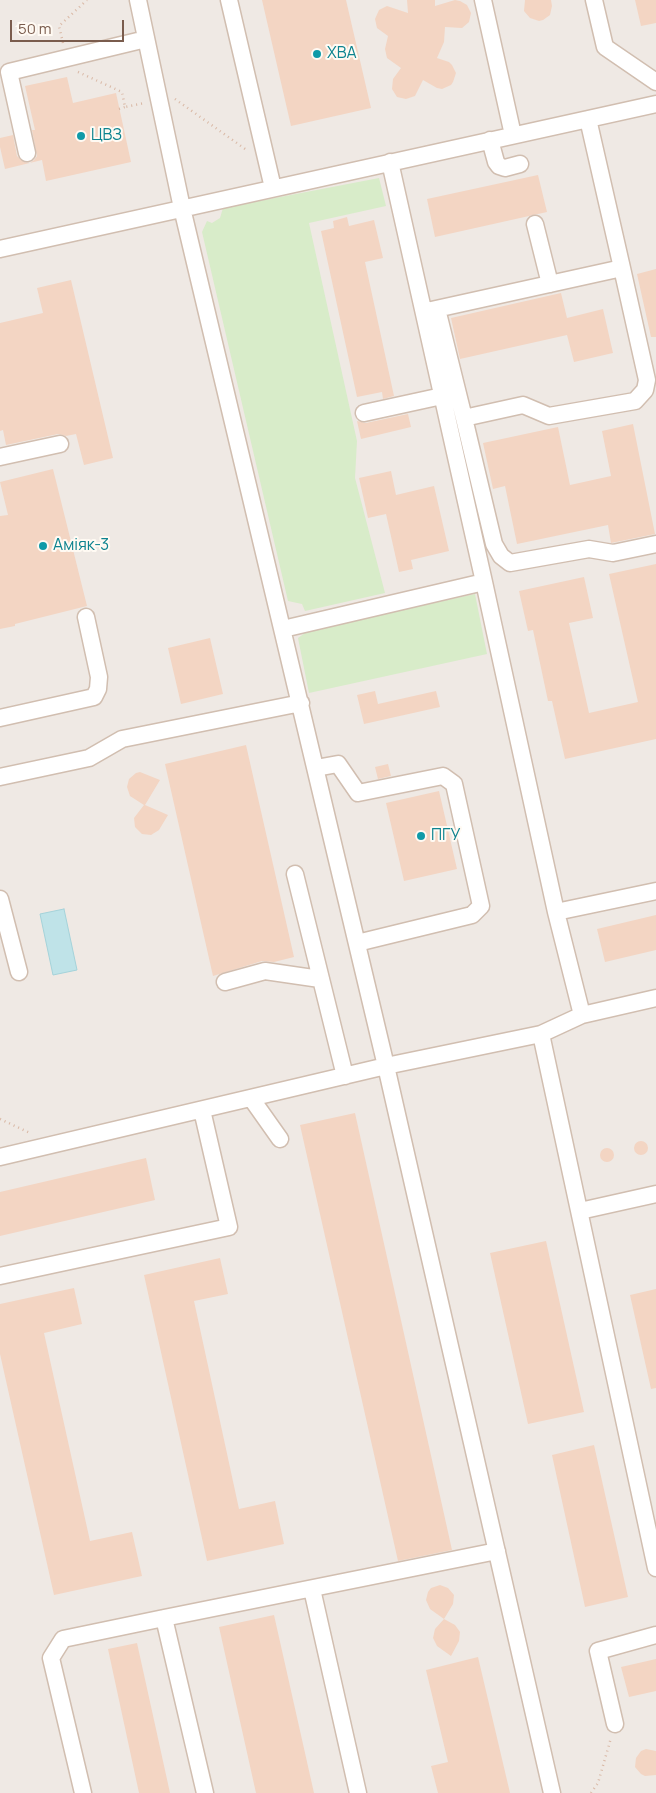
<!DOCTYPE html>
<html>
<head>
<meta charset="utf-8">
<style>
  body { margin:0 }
  #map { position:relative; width:656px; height:1793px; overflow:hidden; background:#fdf6ec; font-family:Manrope,sans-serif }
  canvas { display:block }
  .scale { position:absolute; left:10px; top:20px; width:114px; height:22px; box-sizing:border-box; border:2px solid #7a5c4d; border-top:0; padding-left:6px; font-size:15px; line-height:18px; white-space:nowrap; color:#7a5c4d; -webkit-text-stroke:4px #fffaf3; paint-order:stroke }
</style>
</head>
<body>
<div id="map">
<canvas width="656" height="1793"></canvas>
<div class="scale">50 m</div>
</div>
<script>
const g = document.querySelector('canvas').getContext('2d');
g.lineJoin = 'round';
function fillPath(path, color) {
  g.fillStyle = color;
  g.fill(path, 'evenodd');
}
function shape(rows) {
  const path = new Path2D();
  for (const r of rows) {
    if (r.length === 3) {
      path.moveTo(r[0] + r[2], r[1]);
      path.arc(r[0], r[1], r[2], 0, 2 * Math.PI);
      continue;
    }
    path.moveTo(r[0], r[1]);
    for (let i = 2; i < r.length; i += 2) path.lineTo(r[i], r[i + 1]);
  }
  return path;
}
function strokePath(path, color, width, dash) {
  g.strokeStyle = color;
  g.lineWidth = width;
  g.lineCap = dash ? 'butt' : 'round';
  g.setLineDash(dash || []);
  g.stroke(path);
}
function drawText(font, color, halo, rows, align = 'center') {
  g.font = font + ' Manrope,sans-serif';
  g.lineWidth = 4;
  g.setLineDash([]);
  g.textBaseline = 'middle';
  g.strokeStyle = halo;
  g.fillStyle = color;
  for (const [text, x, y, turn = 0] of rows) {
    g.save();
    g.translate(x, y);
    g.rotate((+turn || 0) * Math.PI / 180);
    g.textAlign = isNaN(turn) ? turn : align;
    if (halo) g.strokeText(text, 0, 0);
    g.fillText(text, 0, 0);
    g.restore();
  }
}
const industrial = shape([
  [0,0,656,0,656,1793,0,1793]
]);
const green = shape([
  [379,178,386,206,309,223,357,441,355,478,385,593,305,611,302,604,288,601,202,232,207,221,212,223,220,218,223,208],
  [475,594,487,654,309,693,298,638,309,630]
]);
const water = shape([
  [64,909,77,970,53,975,40,914,64,909]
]);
const building = shape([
  [262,0,346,0,371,108,291,126],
  [407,0,435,0,435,6,455,0,460,1,467,5,471,13,469,22,462,28,445,27,444,42,437,58,449,62,452,65,456,73,453,82,451,85,442,89,437,88,423,80,415,96,406,99,397,97,392,89,393,79,401,68,387,58,385,49,388,36,377,28,375,19,379,10,387,6,408,13],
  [525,0,551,0,552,6,550,15,543,20,539,21,530,18,524,11],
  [635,0,656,0,656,23,641,26],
  [67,77,73,103,116,93,131,162,46,181,42,160,5,169,0,147,0,138,13,135,17,156,24,162,30,163,34,160,37,156,32,130,35,130,25,86],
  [538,175,547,212,435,237,427,199],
  [347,217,349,226,374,220,383,258,365,262,394,396,383,399,382,392,357,397,321,231,334,228,333,221],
  [656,269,656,337,651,337,637,274],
  [71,280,113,458,84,465,76,434,66,436,58,434,6,445,3,430,0,431,0,323,43,313,37,288],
  [561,293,567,318,603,309,613,353,574,362,567,335,460,359,451,318],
  [408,414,411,427,361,439,357,421,366,423],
  [633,424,655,534,611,543,608,525,517,544,505,486,493,489,483,443,558,427,570,485,611,476,602,431],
  [53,469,87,606,15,624,15,626,0,629,0,516,8,515,0,482],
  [391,471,396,495,434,486,449,551,411,560,413,569,399,572,386,514,368,518,359,478],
  [656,564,656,739,565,759,552,701,548,701,533,630,528,631,519,591,584,577,593,618,569,623,589,713,638,702,609,574],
  [210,638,223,694,181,704,168,648],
  [375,691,378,704,436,691,440,707,364,724,357,695],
  [246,745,294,957,274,962,262,961,213,976,165,764],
  [388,764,391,776,378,779,375,767],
  [140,772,160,780,145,805,168,815,159,830,151,835,142,834,135,827,134,818,144,805,130,796,127,787,129,779,136,773],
  [439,791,457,869,404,881,386,803],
  [656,915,656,950,605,962,597,929],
  [355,1113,452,1550,398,1561,300,1125],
  [641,1148,7],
  [607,1155,7],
  [146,1158,155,1200,0,1236,0,1192],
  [546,1241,584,1412,528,1424,490,1253],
  [220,1258,228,1294,194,1301,239,1509,275,1501,284,1544,207,1561,144,1275],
  [74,1288,82,1324,44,1333,90,1541,132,1532,142,1576,54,1595,0,1354,0,1304],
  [656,1289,656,1388,651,1389,630,1295],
  [594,1445,628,1597,585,1607,552,1455],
  [440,1585,448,1588,454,1595,453,1604,444,1619,430,1609,426,1600,428,1592,431,1588],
  [274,1615,314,1793,256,1793,219,1627],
  [444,1619,455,1625,460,1632,459,1641,451,1656,437,1646,433,1638,435,1629],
  [137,1643,154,1720,170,1793,139,1793,108,1649],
  [478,1657,510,1793,438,1793,431,1766,448,1762,426,1670],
  [656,1659,656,1691,629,1697,621,1667],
  [646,1749,656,1751,656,1775,645,1776,641,1774,635,1767,636,1758,641,1751]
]);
const path = shape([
  [63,43,59,26,87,0],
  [78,72,122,92,125,107,145,103],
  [175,99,248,151],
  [119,109,125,107],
  [0,1119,30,1133],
  [591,1793,598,1783,611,1738]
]);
const minor = shape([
  [138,0,182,208,386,1066,552,1793],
  [229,0,273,188],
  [483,0,513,135],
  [594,0,605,47,656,82],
  [490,140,496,162,499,166,505,168,520,164],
  [27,153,9,72,146,39],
  [390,162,484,582,556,912,582,1015],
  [535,224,550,284],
  [0,249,656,104],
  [437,309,464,418,523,405,549,416,635,401,645,390,647,380,622,268],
  [427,311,622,268,588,119],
  [364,413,442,396],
  [464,418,494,544,501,556,510,563,589,549,613,553,656,544],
  [0,457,60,444],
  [283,629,484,582],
  [0,718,94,697,98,689,99,677,86,617],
  [316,768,338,764,358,793,443,776,454,784,481,906,472,915,357,943],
  [0,777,89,758,122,739,301,703],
  [295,874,345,1076],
  [0,899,19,972],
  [556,912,656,891],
  [225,982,265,971,320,979],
  [541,1034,656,1568],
  [251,1098,280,1139],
  [0,1157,386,1066,541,1034,582,1015,656,998],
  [580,1211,656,1194],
  [0,1276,229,1227,202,1110],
  [312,1589,358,1793],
  [615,1724,598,1651,656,1635],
  [83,1793,51,1658,63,1639,164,1618],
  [205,1793,164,1618,497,1551]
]);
const markers = [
  [317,54,5,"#0f9aa8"],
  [81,136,5,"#0f9aa8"],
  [43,546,5,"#0f9aa8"],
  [421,836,5,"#0f9aa8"]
];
const cultureNames = [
  ["ХВА",327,54],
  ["ЦВЗ",91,136],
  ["Аміяк-3",53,546],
  ["ПГУ",431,836]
];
fillPath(industrial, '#efe9e4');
fillPath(green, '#d8ecc9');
fillPath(water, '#bfe3e8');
strokePath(water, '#a5d3da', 1);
fillPath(building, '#f3d5c3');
strokePath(minor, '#d1beb0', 19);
strokePath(path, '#d9b8a5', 2.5, [1, 4]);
strokePath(minor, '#fff', 16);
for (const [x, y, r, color] of markers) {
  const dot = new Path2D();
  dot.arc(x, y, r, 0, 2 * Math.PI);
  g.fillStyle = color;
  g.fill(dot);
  strokePath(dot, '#fffaf3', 2);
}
drawText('16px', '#0d838f', '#fffaf3', cultureNames, 'left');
</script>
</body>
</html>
